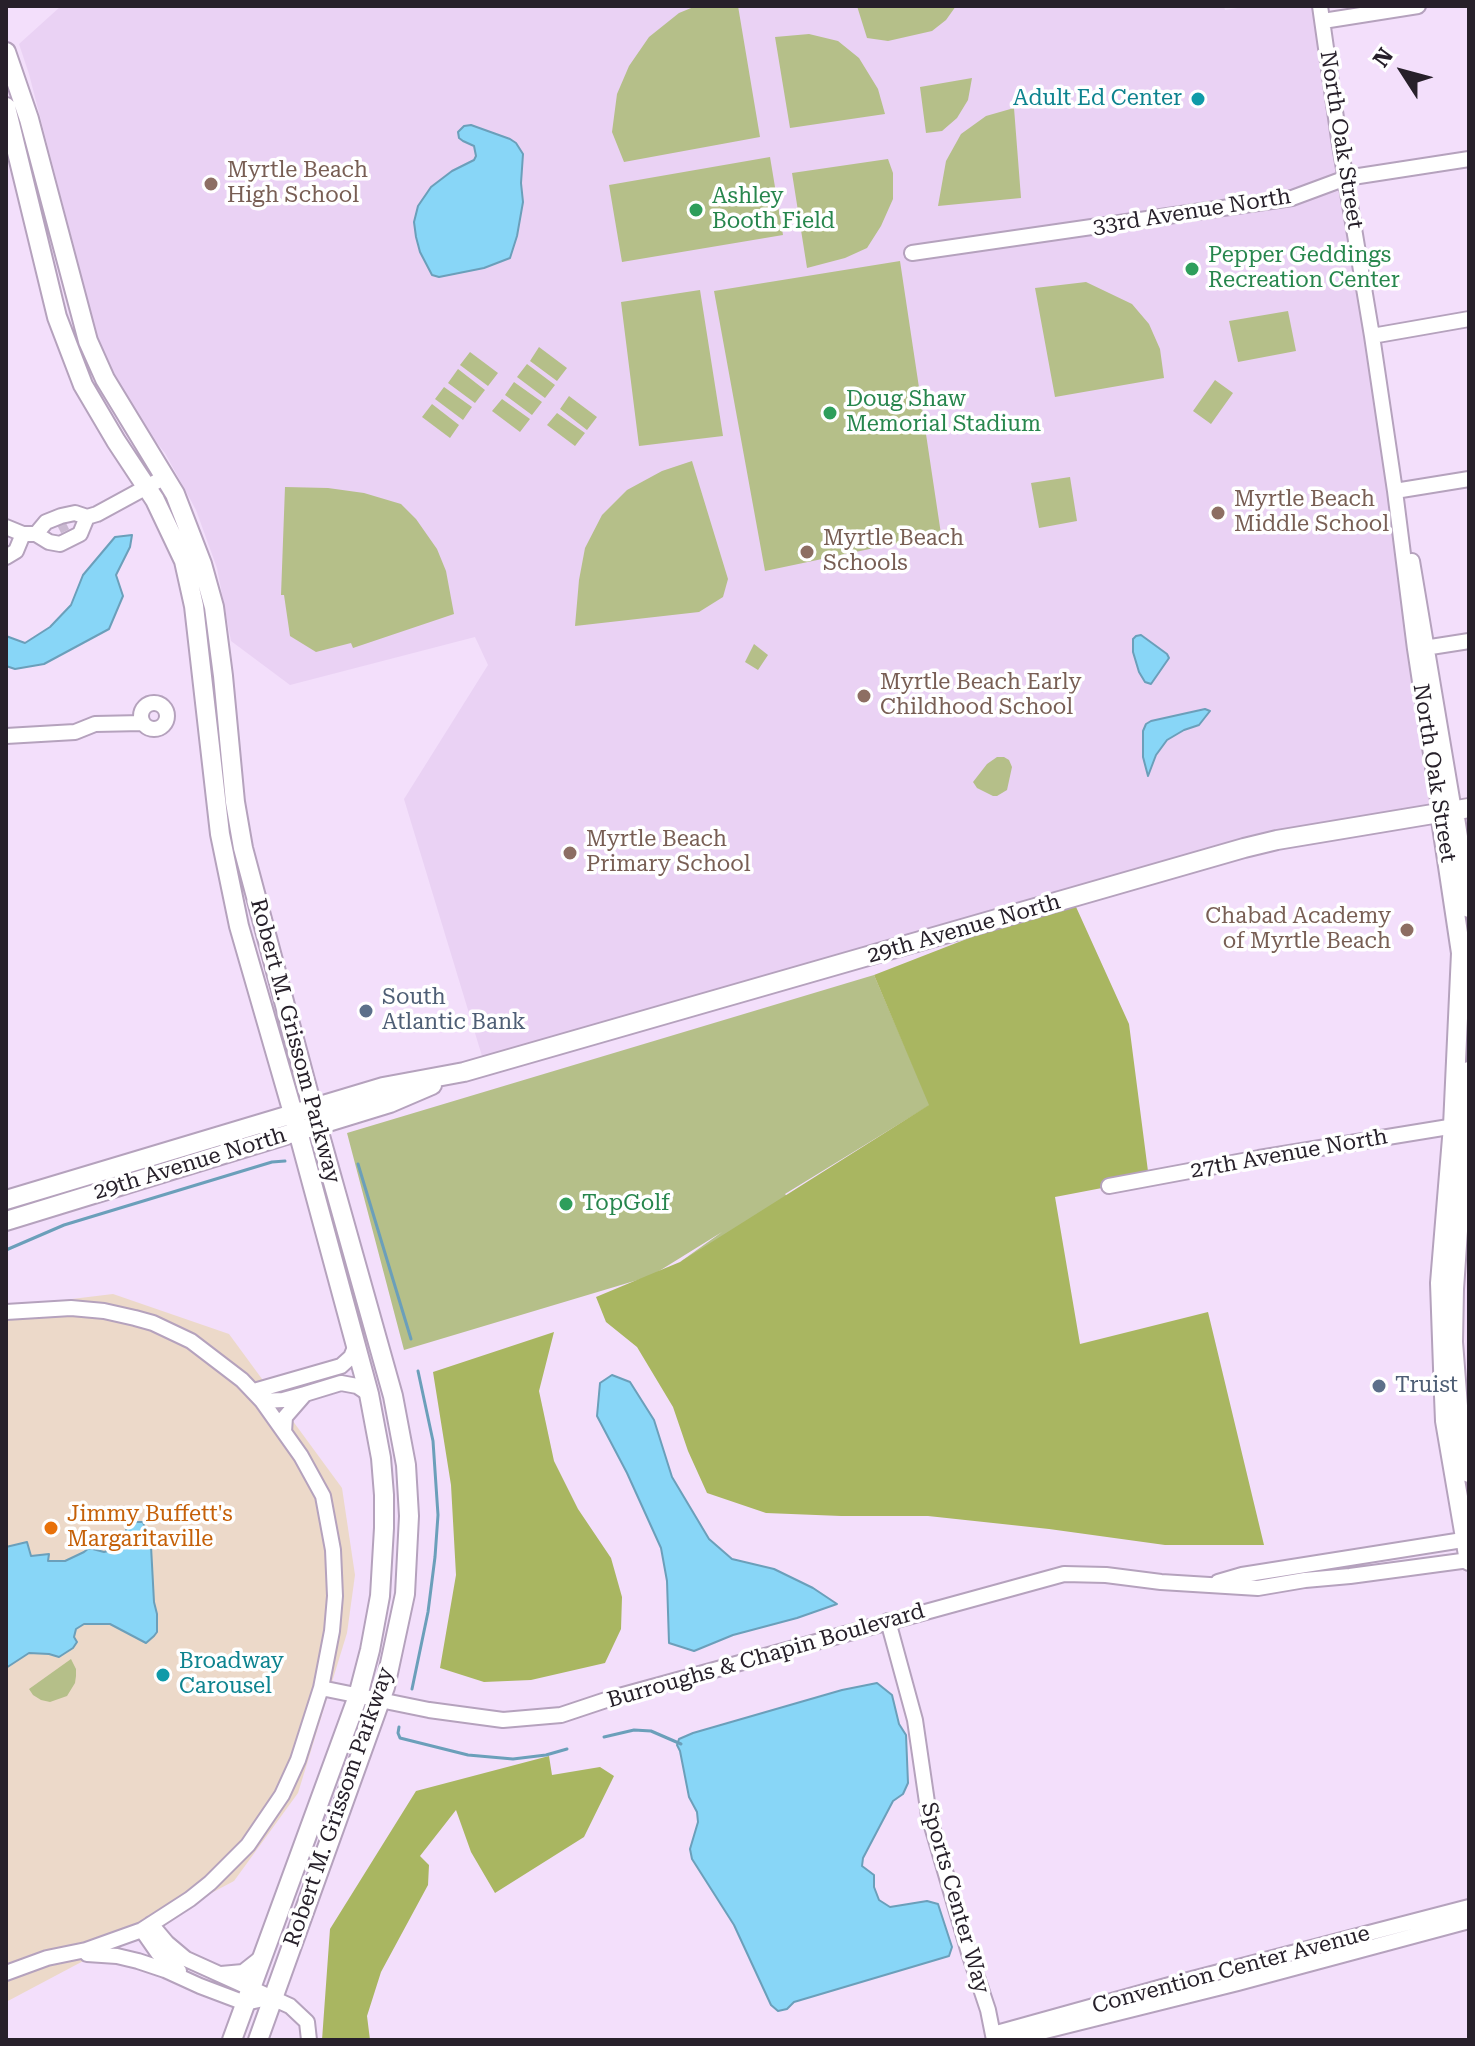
<!DOCTYPE html>
<html>
<head>
<meta charset="utf-8">
<style>
  body { margin:0 }
  #map { position:relative; width:1475px; height:2046px; overflow:hidden; background:#f3dffb; font-family:"Roboto Serif",serif }
  canvas { display:block }
  .frame { position:absolute; inset:0; border:8px solid #27202a; pointer-events:none }
  .north { position:absolute; left:1363px; top:32px; width:80px; height:80px; -webkit-text-stroke:6px #fff; paint-order:stroke; rotate:306deg; font-size:22px; font-weight:700; line-height:32px; text-align:center; color:#27202a }
  .north::after { content:''; display:block; margin:auto; width:28px; height:36px; background:#27202a; clip-path:polygon(50% 0,100% 100%,50% 72%,0 100%) }
</style>
</head>
<body>
<div id="map">
<canvas width="1475" height="2046"></canvas>
<div class="frame"></div>
<div class="north">N</div>
</div>
<script>
const g = document.querySelector('canvas').getContext('2d');
g.lineJoin = 'round';
function fillPath(path, color) {
  g.fillStyle = color;
  g.fill(path, 'evenodd');
}
function shape(rows) {
  const path = new Path2D();
  for (const r of rows) {
    if (r.length === 3) {
      path.moveTo(r[0] + r[2], r[1]);
      path.arc(r[0], r[1], r[2], 0, 2 * Math.PI);
      continue;
    }
    path.moveTo(r[0], r[1]);
    for (let i = 2; i < r.length; i += 2) path.lineTo(r[i], r[i + 1]);
  }
  return path;
}
function strokePath(path, color, width, dash) {
  g.strokeStyle = color;
  g.lineWidth = width;
  g.lineCap = dash ? 'butt' : 'round';
  g.setLineDash(dash || []);
  g.stroke(path);
}
function drawText(font, color, halo, rows, align = 'center') {
  g.font = font + ' "Roboto Serif",serif';
  g.lineWidth = 7;
  g.setLineDash([]);
  g.textBaseline = 'middle';
  g.strokeStyle = halo;
  g.fillStyle = color;
  for (const [text, x, y, turn = 0] of rows) {
    g.save();
    g.translate(x, y);
    g.rotate((+turn || 0) * Math.PI / 180);
    g.textAlign = isNaN(turn) ? turn : align;
    if (halo) g.strokeText(text, 0, 0);
    g.fillText(text, 0, 0);
    g.restore();
  }
}
const commercial = shape([
  [113,1294,229,1334,342,1488,355,1575,347,1633,298,1793,234,1881,6,2002,6,1307]
]);
const built = shape([
  [61,6,1224,6,1225,10,1251,6,1320,6,1440,813,1277,840,485,1066,404,799,488,665,475,637,290,685,231,641,217,568,196,510,165,453,105,379,88,302,29,74,19,44]
]);
const green = shape([
  [696,6,738,6,760,137,624,162,612,132,617,94,629,66,649,37,679,13],
  [857,6,956,6,946,20,932,31,888,41,867,38],
  [809,34,838,41,859,58,878,89,885,114,790,128,775,37],
  [972,78,968,100,957,118,942,131,926,133,920,87],
  [1014,108,1021,198,938,206,946,161,961,134,986,116],
  [770,157,783,235,622,262,609,185],
  [888,159,893,173,893,199,881,226,867,248,845,258,807,268,792,173],
  [900,261,941,534,765,571,714,291],
  [1086,282,1132,304,1149,324,1160,349,1164,378,1055,397,1035,288],
  [700,290,723,436,639,446,621,302],
  [1288,311,1296,351,1238,362,1229,321],
  [539,347,567,368,557,381,530,361],
  [470,352,498,373,488,386,460,365],
  [527,364,555,385,545,398,517,377],
  [458,369,485,390,475,403,448,383],
  [1215,380,1233,393,1211,424,1193,411],
  [514,382,542,402,532,415,505,395],
  [444,387,472,407,463,420,435,399],
  [569,396,597,417,587,430,560,409],
  [502,399,530,419,520,432,492,411],
  [432,404,459,425,450,438,422,417],
  [557,413,585,433,575,446,547,425],
  [692,461,728,579,723,597,699,612,575,626,579,580,585,548,602,515,627,490,662,471],
  [1070,477,1077,521,1039,528,1031,483],
  [285,487,328,488,364,493,401,504,416,519,437,549,446,571,454,614,353,648,351,643,316,652,290,636,284,595,281,595],
  [754,644,768,655,758,670,745,662],
  [997,757,1004,757,1009,760,1012,767,1007,790,997,796,993,796,977,788,973,782,987,764],
  [874,975,930,1105,785,1194,798,1209,680,1262,722,1232,651,1276,404,1350,347,1133],
  [71,1659,76,1669,76,1676,75,1683,67,1696,50,1702,41,1700,33,1695,29,1689]
]);
const forest = shape([
  [1072,898,1129,1024,1149,1179,1055,1197,1080,1344,1208,1312,1264,1545,1165,1545,1049,1529,928,1516,841,1516,766,1513,707,1493,688,1451,673,1407,637,1347,606,1322,596,1297,680,1262,929,1105,874,975],
  [554,1332,539,1391,554,1461,578,1509,611,1558,622,1597,621,1629,605,1663,531,1680,484,1682,440,1668,456,1575,451,1485,433,1372],
  [549,1756,552,1775,600,1767,614,1776,584,1837,495,1893,471,1852,456,1810,420,1856,429,1865,428,1885,381,1972,367,2016,370,2040,322,2040,330,1929,416,1791]
]);
const water = shape([
  [471,125,510,139,516,143,523,154,521,183,523,202,517,236,510,258,484,268,439,277,432,275,420,252,416,237,414,222,418,206,431,187,452,171,474,160,476,156,474,146,463,141,459,138,458,132,464,126,471,125],
  [132,535,130,547,116,575,123,596,109,629,44,664,15,669,6,666,6,636,25,643,50,627,71,605,83,575,115,537,132,535],
  [1141,635,1167,654,1169,658,1151,684,1145,682,1139,672,1133,652,1133,639,1136,636,1141,635],
  [1205,709,1210,711,1199,725,1184,730,1167,740,1156,755,1148,776,1143,757,1143,731,1146,724,1151,721,1205,709],
  [612,1375,630,1382,654,1420,672,1477,709,1539,732,1559,774,1569,813,1588,837,1604,797,1618,733,1635,694,1651,669,1643,667,1581,661,1548,627,1473,597,1416,600,1383,612,1375],
  [128,1522,143,1522,151,1546,154,1602,157,1614,157,1632,154,1636,146,1643,110,1624,84,1624,76,1629,74,1637,77,1642,73,1648,59,1657,49,1654,29,1653,6,1668,6,1547,27,1542,31,1556,49,1554,48,1561,65,1561,84,1552,89,1548,104,1552,115,1549,125,1535,128,1522],
  [877,1683,892,1695,899,1724,906,1735,908,1783,903,1794,893,1801,863,1858,862,1866,874,1875,874,1887,879,1900,890,1907,927,1901,938,1904,952,1947,949,1956,794,2002,787,2009,778,2011,771,2005,734,1925,692,1859,690,1849,698,1822,697,1812,689,1797,680,1751,677,1745,679,1739,693,1733,842,1690,877,1683]
]);
const stream = shape([
  [358,1164,411,1339],
  [6,1250,64,1225,272,1162,285,1161],
  [412,1689,428,1612,435,1557,438,1515,433,1441,418,1371],
  [399,1727,398,1733,400,1738,468,1755,513,1759,546,1755,567,1749],
  [604,1737,634,1730,651,1731,681,1744]
]);
const minorTunnel = shape([
  [58,527,66,523]
]);
const minor = shape([
  [1320,6,1339,139,1372,336,1395,491,1415,649,1440,813],
  [1323,21,1418,6],
  [912,253,1292,198,1346,178,1469,159],
  [1372,336,1469,319],
  [1395,491,1469,479],
  [6,527,23,534,36,534,49,542,60,544,80,534,87,517],
  [36,534,46,522,61,516,75,513,87,517,97,514,165,477],
  [6,557,16,551,23,534],
  [1412,561,1454,811],
  [1418,649,1469,641],
  [154,716,13],
  [6,736,75,732,95,724,142,723],
  [1109,1186,1259,1158,1461,1125],
  [6,1312,71,1308,104,1311,135,1318,153,1323,191,1341,242,1380,262,1401,301,1456,323,1496,333,1550,335,1596,332,1631,321,1688,298,1760,282,1795,248,1845,210,1883,190,1899,142,1930,86,1950,47,1958,6,1973],
  [254,1391,341,1366,351,1357,356,1345],
  [262,1401,283,1400,305,1394],
  [284,1432,285,1417,305,1394,341,1383,357,1386,369,1394],
  [1218,1582,1242,1575,1469,1539],
  [888,1621,915,1720,929,1816,969,1953,988,2010,994,2040],
  [321,1688,429,1710,503,1720,561,1715,612,1698,1064,1574,1106,1575,1161,1582,1258,1588,1305,1580,1350,1576,1469,1560],
  [151,1924,167,1943,186,1959,290,2006,307,2022,309,2040],
  [142,1930,158,1953,179,1971],
  [87,1954,117,1956,138,1961,165,1970,200,1986,245,2003,273,1997],
  [221,1974,243,1972,262,1957],
  [993,2034,1173,1984,1469,1907],
  [1009,2040,1238,1983,1469,1921]
]);
const major = shape([
  [6,52,29,119,88,341,105,379,175,494,202,564,214,607,223,676,235,802,243,848,317,1125,393,1396,406,1465,409,1516,405,1594,385,1687,258,2040],
  [6,107,57,317,83,385,116,441,155,500,184,561,194,606,220,834,239,926,293,1113,369,1394,381,1458,384,1495,384,1528,380,1596,370,1650,358,1696,232,2040],
  [1454,811,1469,908],
  [1440,813,1461,953,1453,1126,1440,1283,1444,1396,1445,1421,1469,1561],
  [1469,1071,1454,1289,1453,1342,1458,1406,1469,1473],
  [6,1200,383,1087,464,1072,1244,848,1277,840,1469,808],
  [6,1221,390,1103,432,1085]
]);
const markers = [
  [1198,99,8,"#0f9aa8"],
  [211,184,8,"#8d6e63"],
  [696,210,8,"#2e9e5b"],
  [1192,269,8,"#2e9e5b"],
  [830,413,8,"#2e9e5b"],
  [1218,513,8,"#8d6e63"],
  [807,552,8,"#8d6e63"],
  [864,696,8,"#8d6e63"],
  [570,853,8,"#8d6e63"],
  [1407,930,8,"#8d6e63"],
  [366,1011,8,"#5c6f8a"],
  [566,1204,8,"#2e9e5b"],
  [1379,1386,8,"#5c6f8a"],
  [51,1528,8,"#e8710a"],
  [163,1675,8,"#0f9aa8"]
];
const cultureNames = [
  ["Adult Ed Center",1182,99],
  ["Broadway",179,1662,"left"],
  ["Carousel",179,1687,"left"]
];
const streetNames = [
  ["North Oak Street",1341,140,81],
  ["33rd Avenue North",1192,212,-9],
  ["North Oak Street",1434,773,81],
  ["29th Avenue North",964,929,-16],
  ["Robert M. Grissom Parkway",295,1041,75],
  ["27th Avenue North",1289,1154,-10],
  ["29th Avenue North",190,1164,-17],
  ["Burroughs & Chapin Boulevard",766,1656,-16],
  ["Robert M. Grissom Parkway",339,1807,-71],
  ["Sports Center Way",955,1898,74],
  ["Convention Center Avenue",1231,1970,-15]
];
const educationNames = [
  ["Myrtle Beach",227,171],
  ["High School",227,196],
  ["Myrtle Beach",1234,500],
  ["Middle School",1234,525],
  ["Myrtle Beach",823,539],
  ["Schools",823,564],
  ["Myrtle Beach Early",880,683],
  ["Childhood School",880,708],
  ["Myrtle Beach",586,840],
  ["Primary School",586,865],
  ["Chabad Academy",1391,917,"right"],
  ["of Myrtle Beach",1391,942,"right"]
];
const leisureNames = [
  ["Ashley",712,197],
  ["Booth Field",712,222],
  ["Pepper Geddings",1208,256],
  ["Recreation Center",1208,281],
  ["Doug Shaw",846,400],
  ["Memorial Stadium",846,425],
  ["TopGolf",582,1204]
];
const serviceNames = [
  ["South",382,998],
  ["Atlantic Bank",382,1023],
  ["Truist",1395,1386]
];
const foodNames = [
  ["Jimmy Buffett's",67,1515],
  ["Margaritaville",67,1540]
];
fillPath(commercial, '#ecd9c9');
fillPath(built, '#ead2f4');
fillPath(green, '#b5bf89');
fillPath(forest, '#a9b661');
fillPath(water, '#88d6f7');
strokePath(water, '#6b9fba', 2);
strokePath(stream, '#6b9fba', 3);
strokePath(minorTunnel, '#cab9d1', 14, [14, 7]);
strokePath(minor, '#b5a2bd', 18);
strokePath(major, '#b5a2bd', 22);
strokePath(minor, '#fff', 14);
strokePath(major, '#fff', 18);
for (const [x, y, r, color] of markers) {
  const dot = new Path2D();
  dot.arc(x, y, r, 0, 2 * Math.PI);
  g.fillStyle = color;
  g.fill(dot);
  strokePath(dot, '#fff', 3);
}
drawText('22px', '#0d838f', '#fff', cultureNames, 'right');
drawText('22px', '#27202a', '#fff', streetNames);
drawText('22px', '#785e54', '#fff', educationNames, 'left');
drawText('22px', '#27864d', '#fff', leisureNames, 'left');
drawText('22px', '#4e5e75', '#fff', serviceNames, 'left');
drawText('22px', '#c56008', '#fff', foodNames, 'left');
</script>
</body>
</html>
